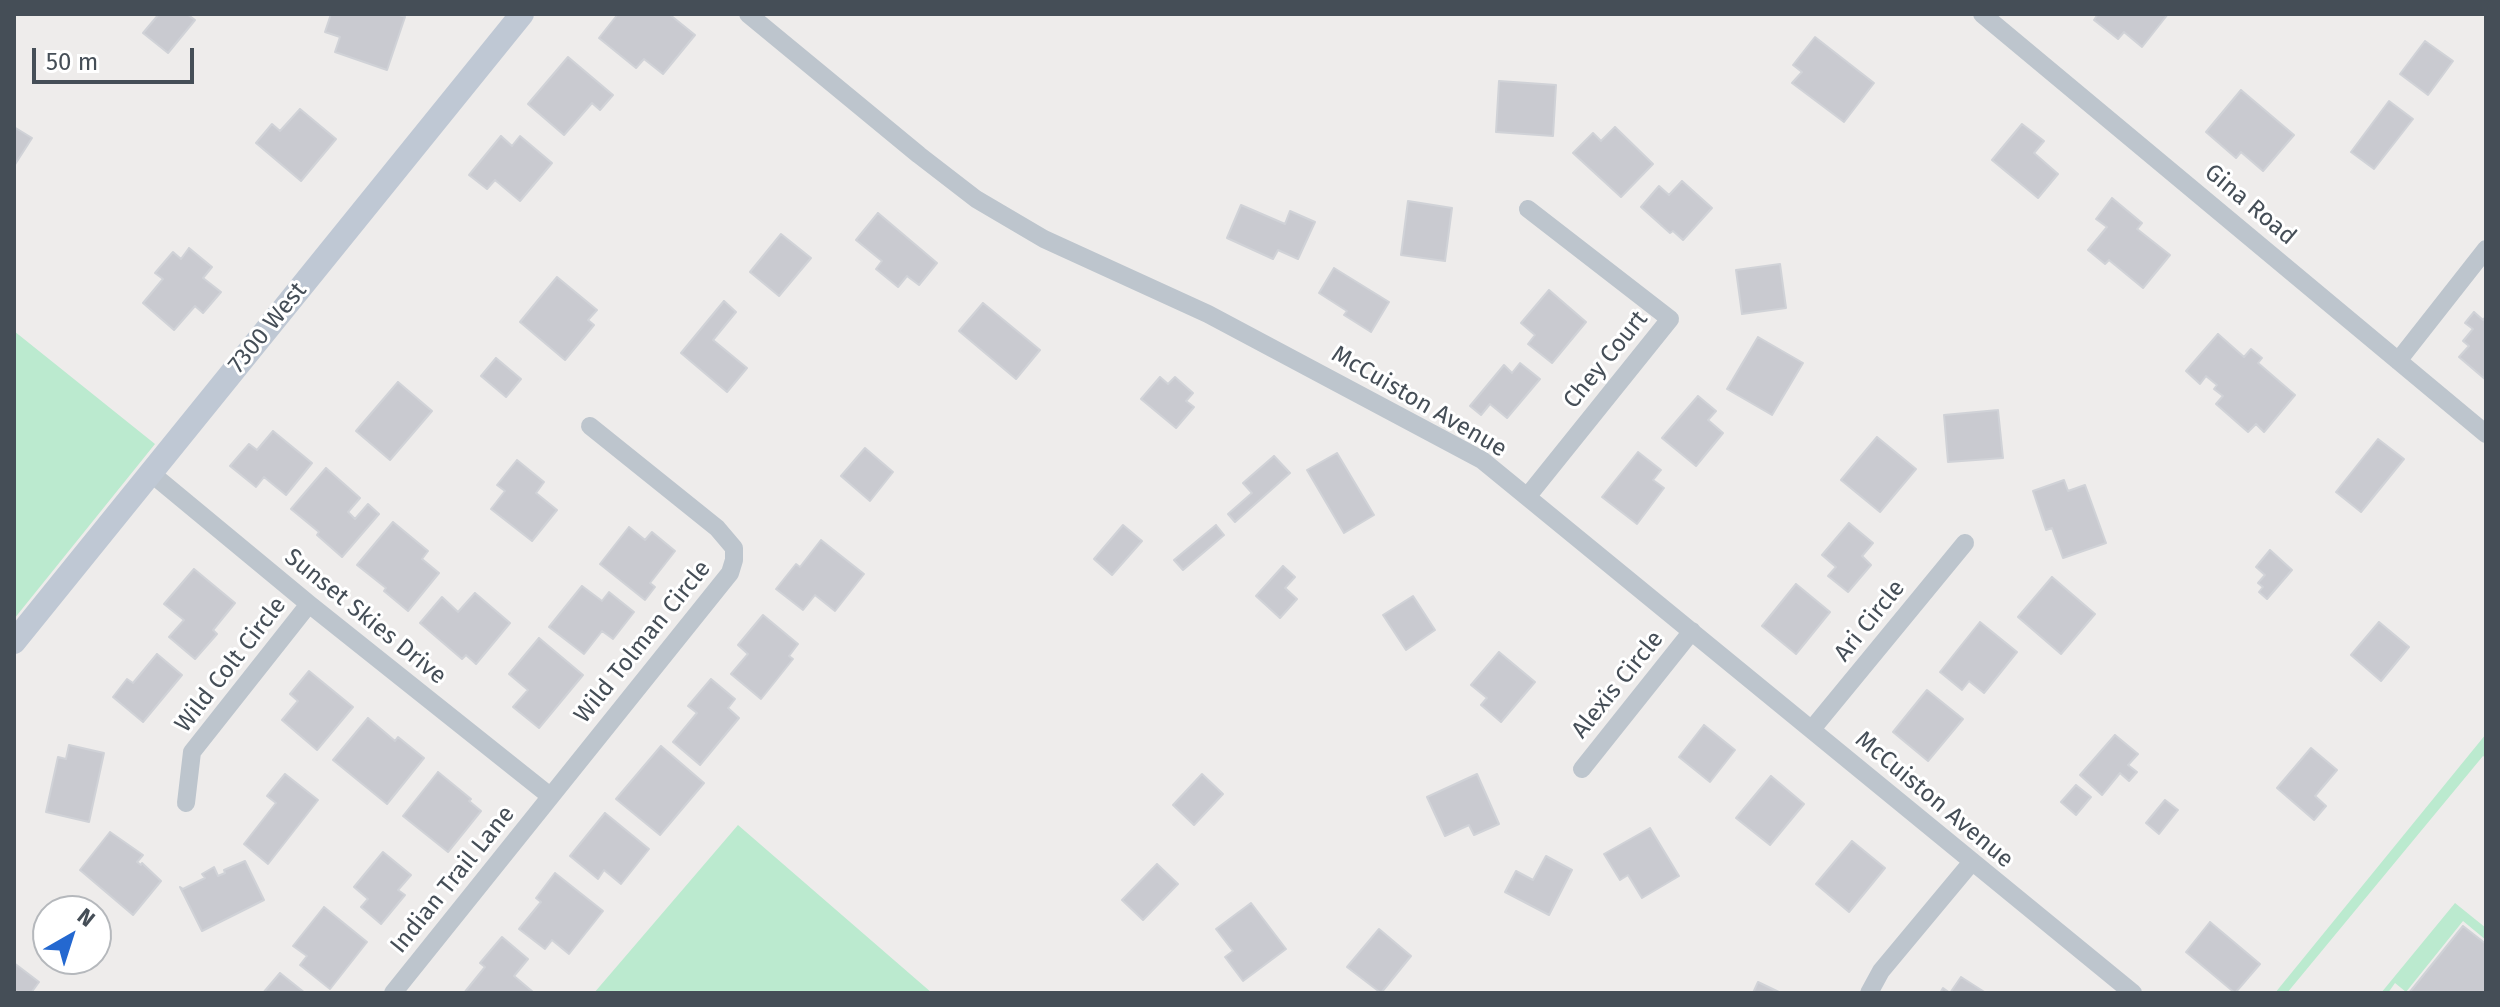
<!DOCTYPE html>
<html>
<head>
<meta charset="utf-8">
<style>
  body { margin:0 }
  #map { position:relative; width:2500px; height:1007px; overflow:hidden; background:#eeeceb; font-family:"Fira Sans",sans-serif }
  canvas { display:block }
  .frame { position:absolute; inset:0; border:16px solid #454e57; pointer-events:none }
  .north { position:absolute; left:32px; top:895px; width:80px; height:80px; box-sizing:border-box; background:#fff; border:2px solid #b5b8bc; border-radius:50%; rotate:39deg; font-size:22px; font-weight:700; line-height:32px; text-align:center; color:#454e57 }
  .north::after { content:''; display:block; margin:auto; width:28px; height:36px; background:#2468d0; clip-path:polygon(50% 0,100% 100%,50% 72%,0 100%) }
  .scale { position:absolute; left:32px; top:48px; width:162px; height:36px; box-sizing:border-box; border:4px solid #454e57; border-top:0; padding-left:10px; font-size:24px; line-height:28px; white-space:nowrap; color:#454e57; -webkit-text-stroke:6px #fff; paint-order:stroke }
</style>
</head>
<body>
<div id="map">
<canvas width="2500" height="1007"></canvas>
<div class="frame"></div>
<div class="north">N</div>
<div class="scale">50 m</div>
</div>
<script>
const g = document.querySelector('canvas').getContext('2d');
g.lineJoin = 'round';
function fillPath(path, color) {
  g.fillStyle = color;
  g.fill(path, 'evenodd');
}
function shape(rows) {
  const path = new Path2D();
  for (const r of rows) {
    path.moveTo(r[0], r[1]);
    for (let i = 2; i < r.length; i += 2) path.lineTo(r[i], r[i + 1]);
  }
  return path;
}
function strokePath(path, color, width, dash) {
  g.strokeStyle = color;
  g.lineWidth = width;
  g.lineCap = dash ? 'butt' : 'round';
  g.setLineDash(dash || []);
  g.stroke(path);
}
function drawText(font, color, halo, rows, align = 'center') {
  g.font = font + ' "Fira Sans",sans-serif';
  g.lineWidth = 6;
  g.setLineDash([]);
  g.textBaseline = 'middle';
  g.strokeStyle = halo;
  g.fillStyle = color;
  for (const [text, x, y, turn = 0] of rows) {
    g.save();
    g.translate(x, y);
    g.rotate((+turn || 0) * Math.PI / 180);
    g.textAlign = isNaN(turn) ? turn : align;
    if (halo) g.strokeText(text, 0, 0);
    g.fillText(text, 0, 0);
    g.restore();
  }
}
const green = shape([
  [14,331,155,444,14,619],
  [2486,734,2486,758,2483,756,2287,993,2275,993],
  [738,825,932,993,594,993],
  [2455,903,2486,928,2486,940,2463,921,2406,992,2395,983,2388,993,2381,993]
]);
const building = shape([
  [159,14,187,14,195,20,168,53,143,33,159,14],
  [331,14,397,14,405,17,387,70,335,52,340,37,325,32,331,14],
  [618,14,669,14,695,35,663,74,644,59,636,68,599,38,618,14],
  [2098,14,2168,14,2142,47,2124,32,2118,39,2094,20,2098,14],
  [1815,37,1874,83,1844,122,1792,83,1802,72,1793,65,1815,37],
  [2425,41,2453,61,2428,95,2400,74,2425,41],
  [568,57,613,95,600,110,592,103,564,135,528,104,568,57],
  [1499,81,1556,85,1553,136,1496,132,1499,81],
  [2241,90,2294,135,2263,171,2241,152,2236,158,2206,132,2241,90],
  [2389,101,2413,119,2374,169,2351,152,2389,101],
  [300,109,336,139,301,181,256,143,272,124,280,131,300,109],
  [2022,124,2044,141,2034,153,2058,174,2038,198,1992,160,2022,124],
  [14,127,32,138,14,166,14,127],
  [1615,127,1653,164,1621,197,1573,153,1593,133,1601,141,1615,127],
  [501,136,512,146,520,136,552,163,520,201,495,180,487,189,469,175,501,136],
  [1682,181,1712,208,1683,240,1673,231,1670,233,1641,207,1659,186,1669,195,1682,181],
  [2112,198,2142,223,2137,229,2170,255,2143,288,2109,260,2105,264,2088,250,2107,227,2096,219,2112,198],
  [1408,201,1452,208,1445,261,1401,255,1408,201],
  [1241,205,1285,224,1290,211,1315,222,1298,259,1278,250,1273,259,1227,238,1241,205],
  [878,213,937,263,919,285,907,276,898,287,876,269,882,261,856,240,878,213],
  [781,234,811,258,779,296,750,272,781,234],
  [189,248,212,267,203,278,221,292,203,313,195,306,174,330,143,303,163,279,155,273,173,252,181,259,189,248],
  [1780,264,1786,308,1742,314,1736,270,1780,264],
  [1334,268,1389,302,1371,332,1344,315,1347,311,1319,293,1334,268],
  [557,277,597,310,588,320,594,325,565,360,520,322,557,277],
  [1549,290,1586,322,1552,363,1528,344,1535,335,1521,323,1549,290],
  [724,301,736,312,713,340,747,368,727,392,681,353,724,301],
  [983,303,1040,350,1016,379,959,331,983,303],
  [2474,312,2483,320,2486,316,2486,380,2459,357,2469,346,2463,341,2473,329,2465,323,2474,312],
  [2218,334,2244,357,2251,349,2262,358,2258,363,2295,395,2264,432,2256,424,2248,432,2216,404,2223,396,2214,389,2217,385,2206,376,2200,384,2186,371,2218,334],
  [1758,337,1803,363,1772,415,1727,389,1758,337],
  [496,358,521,379,506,397,481,376,496,358],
  [1520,363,1540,379,1507,418,1490,404,1481,415,1470,406,1504,365,1512,373,1520,363],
  [1160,377,1168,384,1175,377,1193,393,1186,401,1194,407,1176,428,1141,399,1160,377],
  [398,382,432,411,390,460,356,431,398,382],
  [1698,396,1716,411,1708,420,1723,433,1696,466,1662,438,1698,396],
  [1998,410,2003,458,1948,462,1944,415,1998,410],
  [273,431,312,463,286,495,264,477,256,487,230,466,249,444,257,450,273,431],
  [1877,437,1916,469,1880,512,1841,480,1877,437],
  [2378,439,2404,459,2361,512,2336,492,2378,439],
  [865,448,893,472,870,501,841,476,865,448],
  [1638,452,1661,470,1653,480,1664,488,1637,524,1602,497,1638,452],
  [1337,453,1374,515,1344,533,1307,470,1337,453],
  [1274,456,1290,473,1235,522,1228,514,1252,493,1243,483,1274,456],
  [517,460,544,482,536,493,557,510,532,541,491,509,505,491,497,485,517,460],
  [326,468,360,498,348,512,355,519,368,504,379,514,342,557,317,535,319,532,291,509,326,468],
  [2064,480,2068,491,2085,485,2106,543,2063,558,2052,528,2046,530,2033,491,2064,480],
  [393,522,428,551,422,559,439,573,408,611,384,591,386,588,357,565,393,522],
  [1849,523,1873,543,1862,556,1871,565,1848,592,1828,576,1836,567,1822,555,1849,523],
  [1123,525,1142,541,1112,575,1094,559,1123,525],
  [1216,525,1224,535,1183,570,1174,560,1216,525],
  [629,527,645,540,652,532,675,551,650,583,655,587,645,600,600,564,629,527],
  [821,540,864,574,835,611,815,595,803,610,776,589,796,564,800,567,821,540],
  [2270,550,2292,570,2267,599,2259,592,2263,587,2258,583,2265,575,2256,567,2270,550],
  [1283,566,1295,577,1285,588,1297,599,1280,618,1256,596,1283,566],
  [194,569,235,603,213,630,217,634,195,659,169,637,184,620,164,604,194,569],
  [2052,577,2095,614,2061,654,2018,617,2052,577],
  [1796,584,1830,612,1796,654,1762,626,1796,584],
  [582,586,602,601,609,592,634,612,613,639,602,631,584,654,549,627,582,586],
  [475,593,510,623,476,664,466,655,462,659,420,623,442,597,458,612,475,593],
  [1413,596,1435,630,1406,650,1383,615,1413,596],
  [763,615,798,644,789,656,793,659,761,699,731,674,748,654,738,645,763,615],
  [1980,622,2017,652,1984,693,1969,681,1962,690,1940,672,1980,622],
  [2379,622,2409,647,2381,681,2351,655,2379,622],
  [539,638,583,675,539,728,513,707,528,690,509,674,539,638],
  [1499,652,1535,682,1501,722,1481,705,1487,698,1471,685,1499,652],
  [157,654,182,675,143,722,113,697,127,679,133,683,157,654],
  [309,671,353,707,317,750,282,720,298,701,290,694,309,671],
  [711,679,735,699,728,708,739,718,700,765,673,742,697,713,688,706,711,679],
  [1927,690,1963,719,1928,761,1893,732,1927,690],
  [368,718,395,741,398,737,424,758,387,804,333,760,368,718],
  [1704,725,1735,750,1710,782,1679,757,1704,725],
  [2115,735,2138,754,2128,765,2137,772,2129,781,2120,773,2102,795,2080,775,2115,735],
  [69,745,104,753,89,822,46,812,58,757,66,759,69,745],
  [661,746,704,783,660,835,616,799,661,746],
  [2311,748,2337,770,2315,796,2326,806,2314,820,2277,788,2311,748],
  [438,772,471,799,469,801,481,811,448,852,403,816,438,772],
  [285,774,318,800,268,864,244,844,276,803,267,796,285,774],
  [1202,774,1223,794,1194,825,1173,805,1202,774],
  [1477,774,1499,824,1474,835,1469,825,1445,836,1427,797,1477,774],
  [1771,776,1804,804,1770,845,1736,818,1771,776],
  [2076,785,2091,797,2076,815,2061,802,2076,785],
  [2165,800,2178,810,2159,834,2146,823,2165,800],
  [605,813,649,849,621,884,604,870,598,879,570,856,605,813],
  [1650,828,1679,876,1642,898,1628,875,1620,880,1604,854,1650,828],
  [110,832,143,855,137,862,141,865,142,863,161,881,133,915,80,870,110,832],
  [1852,841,1885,868,1849,912,1816,884,1852,841],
  [383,852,411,875,398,890,405,895,381,924,361,907,368,899,354,887,383,852],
  [1546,856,1572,870,1549,915,1505,892,1516,871,1533,880,1546,856],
  [245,861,264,900,202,931,180,887,183,889,205,878,202,874,214,867,218,876,225,873,224,870,245,861],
  [1157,864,1178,884,1143,920,1122,900,1157,864],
  [555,873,603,911,569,954,552,940,545,949,519,929,541,902,536,898,555,873],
  [1251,903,1286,949,1243,981,1225,957,1233,951,1216,929,1251,903],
  [324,907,367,942,330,989,300,965,307,956,293,946,324,907],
  [2210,922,2260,964,2235,993,2186,952,2210,922],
  [2463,926,2486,944,2486,993,2409,993,2463,926],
  [1379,929,1411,956,1381,993,1347,967,1379,929],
  [502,937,528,959,514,976,533,992,464,993,485,967,480,963,502,937],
  [14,963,39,982,31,993,14,993,14,963],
  [280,973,305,993,263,993,280,973],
  [1961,977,1986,993,1940,993,1943,988,1950,993,1961,977],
  [1758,982,1781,993,1753,993,1758,982]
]);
const street = shape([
  [748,14,919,155,976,199,1044,239,1208,314,1482,460,2133,993],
  [1982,14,2486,434],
  [2398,361,2486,249],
  [152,474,309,604,550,796],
  [1527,497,1670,319,1528,209],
  [1812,729,1965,543],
  [1582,769,1692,631],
  [186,803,192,752,309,604],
  [393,993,730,573,734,560,734,548,717,528,590,426],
  [1869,993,1881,971,1971,863]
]);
const secondary = shape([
  [14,642,522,14]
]);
const streetNames = [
  ["Gina Road",2250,205,40],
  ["7300 West",268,328,-51],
  ["Chey Court",1606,360,-51],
  ["McCuiston Avenue",1419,402,30],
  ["Sunset Skies Drive",365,617,39],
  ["Ari Circle",1870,621,-51],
  ["Wild Tolman Circle",643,642,-51],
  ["Wild Colt Circle",231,665,-52],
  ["Alexis Circle",1618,685,-51],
  ["McCuiston Avenue",1934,800,40],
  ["Indian Trail Lane",453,880,-51]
];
fillPath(green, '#bbeacf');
fillPath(building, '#c9cad0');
strokePath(building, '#d0d2d7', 2);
strokePath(street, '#bdc5cd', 18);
strokePath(secondary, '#bfc8d4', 24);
drawText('24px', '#454e57', '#fff', streetNames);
</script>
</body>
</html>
